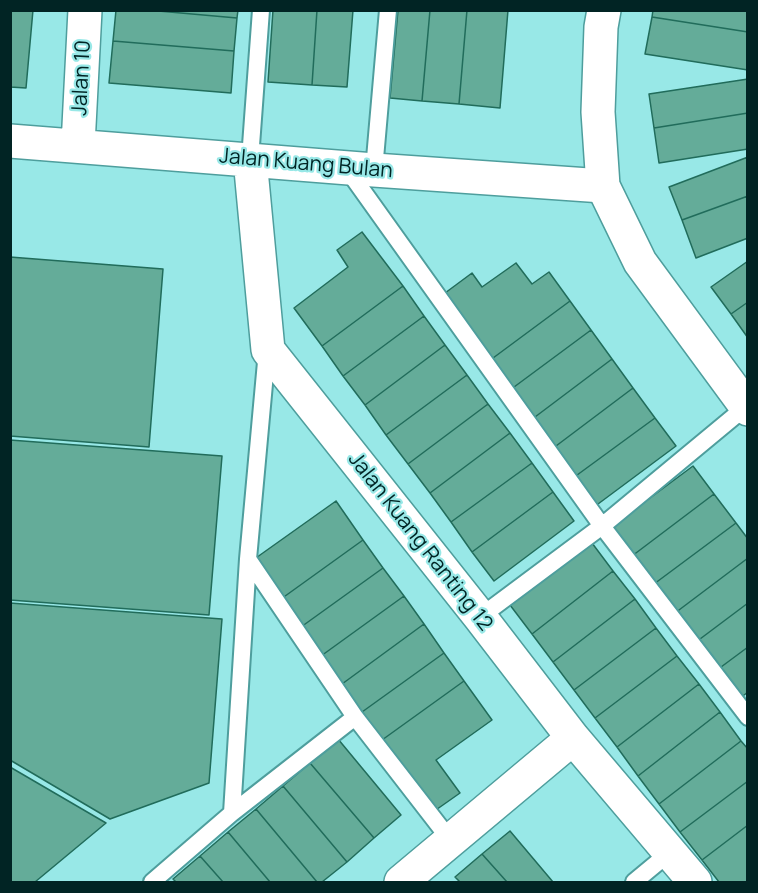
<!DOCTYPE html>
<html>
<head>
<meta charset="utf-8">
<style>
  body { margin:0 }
  #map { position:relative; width:758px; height:893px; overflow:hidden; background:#98e8e7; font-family:Manrope,sans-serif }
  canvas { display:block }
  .frame { position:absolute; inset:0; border:12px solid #012424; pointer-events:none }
</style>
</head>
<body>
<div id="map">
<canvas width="758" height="893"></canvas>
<div class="frame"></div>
</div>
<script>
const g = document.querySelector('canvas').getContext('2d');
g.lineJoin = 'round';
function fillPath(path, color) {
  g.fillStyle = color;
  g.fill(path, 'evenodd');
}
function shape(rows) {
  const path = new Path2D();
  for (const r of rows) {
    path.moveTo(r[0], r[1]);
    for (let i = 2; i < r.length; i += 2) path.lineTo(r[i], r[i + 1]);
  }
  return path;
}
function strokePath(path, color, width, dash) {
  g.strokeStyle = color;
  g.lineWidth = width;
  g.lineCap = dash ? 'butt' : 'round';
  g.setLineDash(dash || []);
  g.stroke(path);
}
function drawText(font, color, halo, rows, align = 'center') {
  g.font = font + ' Manrope,sans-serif';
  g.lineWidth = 4.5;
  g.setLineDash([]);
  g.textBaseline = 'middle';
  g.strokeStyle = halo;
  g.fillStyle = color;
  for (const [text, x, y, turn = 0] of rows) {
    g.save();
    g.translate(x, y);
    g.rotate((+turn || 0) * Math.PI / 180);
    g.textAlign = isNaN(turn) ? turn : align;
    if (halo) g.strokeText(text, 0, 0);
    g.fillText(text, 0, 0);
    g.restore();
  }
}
const building = shape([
  [10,10,33,10,26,88,10,87,10,10],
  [116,10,147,10,237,18,234,51,113,41,116,10],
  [147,10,238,10,237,18,147,10],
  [273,10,317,10,312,85,268,82,273,10],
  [317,10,353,10,347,87,312,85,317,10],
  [398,10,430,10,422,101,390,98,398,10],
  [430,10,467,10,459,104,422,101,430,10],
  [467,10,508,10,500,108,459,104,467,10],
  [653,10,748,10,748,32,652,17,653,10],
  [652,17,748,32,748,70,645,54,652,17],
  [113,41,234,51,231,93,109,83,113,41],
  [748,79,748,113,654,128,649,94,748,79],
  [748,113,748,149,659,163,654,128,748,113],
  [748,157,748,196,682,220,669,187,748,157],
  [748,196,748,238,696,258,682,220,748,196],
  [362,232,403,286,322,346,294,308,348,267,337,250,362,232],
  [10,257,163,269,149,447,10,436,10,257],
  [748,261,748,302,731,314,711,287,748,261],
  [516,263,532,284,549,272,570,301,489,361,441,296,472,273,482,287,516,263],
  [403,286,424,316,343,376,322,346,403,286],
  [570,301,591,330,510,390,489,361,570,301],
  [748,302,748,338,731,314,748,302],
  [424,316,445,345,365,405,343,376,424,316],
  [591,330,612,359,531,420,510,390,591,330],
  [445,345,467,375,386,435,365,405,445,345],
  [612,359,633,388,552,449,531,420,612,359],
  [467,375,488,404,408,464,386,435,467,375],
  [633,388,655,418,573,478,552,449,633,388],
  [488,404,510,433,430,493,408,464,488,404],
  [655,418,676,446,594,507,573,478,655,418],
  [510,433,532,463,451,522,430,493,510,433],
  [10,440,222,456,209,615,10,600,10,440],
  [532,463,553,492,472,552,451,522,532,463],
  [693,466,714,494,632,556,611,527,693,466],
  [553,492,574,521,494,581,472,552,553,492],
  [714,494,736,523,654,584,632,556,714,494],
  [336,501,363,540,281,599,253,560,336,501],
  [736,523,748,539,748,558,675,613,654,584,736,523],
  [363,540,383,568,301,627,281,599,363,540],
  [592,543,613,571,532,634,510,605,592,543],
  [748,558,748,603,696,642,675,613,748,558],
  [383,568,404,596,321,656,301,627,383,568],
  [613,571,635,599,553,662,532,634,613,571],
  [404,596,424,624,342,684,321,656,404,596],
  [635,599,656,628,574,690,553,662,635,599],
  [10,603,222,619,209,783,110,819,10,760,10,603],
  [748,603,748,647,717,670,696,642,748,603],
  [424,624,444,653,362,712,342,684,424,624],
  [656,628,677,656,595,718,574,690,656,628],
  [748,647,748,692,739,699,717,670,748,647],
  [444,653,464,681,382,740,362,712,444,653],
  [677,656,699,684,617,747,595,718,677,656],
  [464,681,492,720,436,760,460,793,433,812,382,740,464,681],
  [699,684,720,712,638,776,617,747,699,684],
  [720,712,741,741,659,804,638,776,720,712],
  [338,739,401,815,374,838,310,763,338,739],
  [741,741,748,749,748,781,680,832,659,804,741,741],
  [310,763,374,838,347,862,283,786,310,763],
  [10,767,106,823,35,882,10,882,10,767],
  [748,781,748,825,702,860,680,832,748,781],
  [283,786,347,862,322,882,317,882,256,809,283,786],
  [256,809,317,882,270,882,228,832,256,809],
  [748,825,748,882,719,882,702,860,748,825],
  [510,831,553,882,507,882,482,854,510,831],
  [228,832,270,882,223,882,200,856,228,832],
  [482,854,507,882,460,882,455,877,482,854],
  [200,856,223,882,176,882,173,879,200,856]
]);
const service = shape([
  [250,159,261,10],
  [347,169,602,526,748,717],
  [374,170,388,10],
  [480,617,602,526,748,405],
  [355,717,451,841],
  [232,813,248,559],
  [152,882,232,813,355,717,248,559,267,351],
  [634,882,669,853]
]);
const minor = shape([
  [10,141,374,170,603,186],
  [78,145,85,10],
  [250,159,268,350,480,617,573,738,695,882],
  [401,882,573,738]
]);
const tertiary = shape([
  [604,10,601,27,598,112,603,186,640,262,748,409]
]);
const streetNames = [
  ["Jalan 10",82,78,-87],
  ["Jalan Kuang Bulan",306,164,5],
  ["Jalan Kuang Ranting 12",420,542,52]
];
fillPath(building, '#64ac99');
strokePath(building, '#216c5b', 1.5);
strokePath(service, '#4e9e9d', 20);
strokePath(minor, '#4e9e9d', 36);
strokePath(tertiary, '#4e9e9d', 36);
strokePath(service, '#fff', 16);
strokePath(minor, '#fff', 33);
strokePath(tertiary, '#fff', 33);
drawText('21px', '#012424', '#98e8e7', streetNames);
</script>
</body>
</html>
